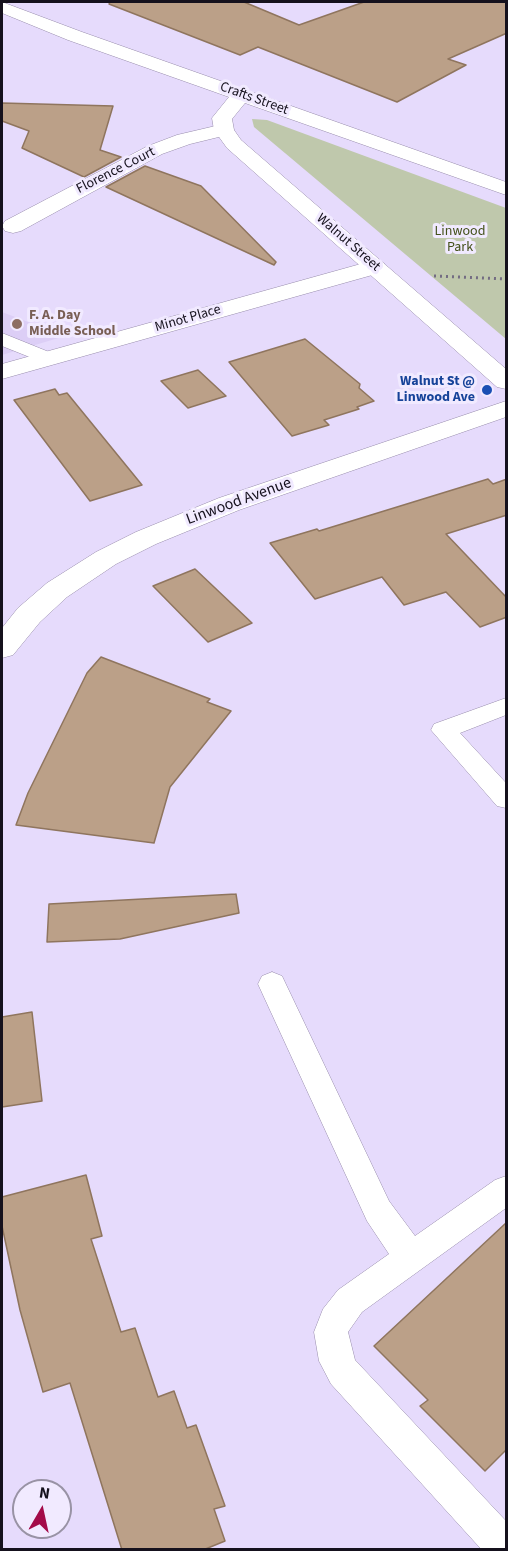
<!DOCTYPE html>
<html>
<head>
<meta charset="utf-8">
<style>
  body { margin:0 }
  #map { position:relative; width:508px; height:1551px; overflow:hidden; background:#e6dbfc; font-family:"Source Sans 3",sans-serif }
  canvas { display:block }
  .frame { position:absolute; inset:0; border:3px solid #15111d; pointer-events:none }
  .north { position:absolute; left:12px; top:1479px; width:60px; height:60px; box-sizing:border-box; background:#f1eaff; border:2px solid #9993a5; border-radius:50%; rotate:9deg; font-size:16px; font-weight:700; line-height:24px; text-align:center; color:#15111d }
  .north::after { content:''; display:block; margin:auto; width:21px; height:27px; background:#a30b49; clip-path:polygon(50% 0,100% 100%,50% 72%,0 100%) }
</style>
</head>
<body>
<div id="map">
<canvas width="508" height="1551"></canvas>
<div class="frame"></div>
<div class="north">N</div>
</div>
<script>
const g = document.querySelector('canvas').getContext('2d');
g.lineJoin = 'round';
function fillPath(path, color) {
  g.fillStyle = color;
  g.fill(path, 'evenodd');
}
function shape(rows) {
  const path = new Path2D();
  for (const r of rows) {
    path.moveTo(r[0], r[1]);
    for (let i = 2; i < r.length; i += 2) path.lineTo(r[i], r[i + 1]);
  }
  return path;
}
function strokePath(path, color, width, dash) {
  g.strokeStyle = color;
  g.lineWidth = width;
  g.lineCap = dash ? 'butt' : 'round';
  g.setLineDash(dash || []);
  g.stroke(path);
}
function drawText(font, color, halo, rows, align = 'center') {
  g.font = font + ' "Source Sans 3",sans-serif';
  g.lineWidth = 6;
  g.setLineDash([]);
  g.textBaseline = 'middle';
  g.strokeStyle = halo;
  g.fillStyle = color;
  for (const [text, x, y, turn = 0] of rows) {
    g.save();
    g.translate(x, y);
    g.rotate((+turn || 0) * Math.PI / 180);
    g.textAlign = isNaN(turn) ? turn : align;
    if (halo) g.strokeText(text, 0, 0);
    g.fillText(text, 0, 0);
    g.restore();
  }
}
const built = shape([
  [2,312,65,336,2,355]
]);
const green = shape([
  [252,119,267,120,506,208,506,339,254,127]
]);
const building = shape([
  [110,2,244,2,299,25,364,2,507,2,507,33,448,59,466,65,397,102,258,47,240,55,109,4,110,2],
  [2,103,113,106,100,150,121,157,84,177,22,148,29,131,2,121,2,103],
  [145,166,201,186,276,262,274,265,106,187,145,166],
  [305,339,360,384,359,388,374,401,357,407,359,409,324,420,329,425,292,436,229,362,305,339],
  [198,370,226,396,188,408,161,381,198,370],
  [55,389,59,395,67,393,142,485,90,501,14,400,55,389],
  [488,479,493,484,507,479,507,515,446,534,507,598,507,617,480,627,446,592,404,605,382,577,315,599,270,543,317,529,319,531,488,479],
  [195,569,252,623,208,642,153,586,195,569],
  [101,657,210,699,207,702,231,711,170,787,154,843,16,825,28,793,87,673,101,657],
  [236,894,239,913,120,939,47,942,49,904,236,894],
  [32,1012,42,1101,2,1107,2,1017,32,1012],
  [86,1175,102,1236,91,1239,121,1332,135,1328,158,1397,174,1391,187,1428,196,1425,225,1506,214,1509,225,1541,203,1550,122,1550,70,1383,43,1392,20,1310,2,1226,2,1197,86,1175],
  [507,1222,507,1449,485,1471,420,1406,428,1400,374,1346,507,1222]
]);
const path = shape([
  [434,276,506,279]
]);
const lane = shape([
  [2,333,54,354,57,358,54,362,47,364,2,346,2,333],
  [506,698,506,715,460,733,506,783,506,808,497,806,431,730,434,724,506,698],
  [272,972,282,976,389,1201,415,1236,495,1180,506,1176,506,1208,362,1312,348,1332,355,1360,506,1521,506,1550,482,1550,331,1384,319,1361,314,1332,323,1309,338,1290,389,1254,367,1221,258,984,262,976,272,972]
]);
const street = shape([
  [224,124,231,126,234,130,231,134,190,144,162,154,21,231,13,233,5,231,2,226,5,221,148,146,177,135,224,124],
  [375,260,383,262,386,267,383,272,2,379,2,364,375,260],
  [506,401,506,417,239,510,156,544,116,564,67,597,40,622,13,655,2,658,2,628,18,608,47,583,96,552,136,532,219,498,506,401]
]);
const secondary = shape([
  [2,2,82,32,506,182,506,195,245,103,232,119,234,130,241,140,506,369,506,389,497,387,227,148,214,130,212,118,229,97,68,40,2,13,2,2]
]);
const markers = [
  [17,324,6,"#8d6e63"],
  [487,390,6,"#1a4fb4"]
];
const farStreetnames = [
  ["Crafts Street",254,99,20],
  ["Florence Court",116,171,-27],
  ["Walnut Street",348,243,41],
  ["Minot Place",188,319,-16]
];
const farParknames = [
  ["Linwood",460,232],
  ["Park",460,248]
];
const farEducationnames = [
  ["F. A. Day",29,316],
  ["Middle School",29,332]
];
const farTransitnames = [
  ["Walnut St @",475,382],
  ["Linwood Ave",475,398]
];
const streetNames = [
  ["Linwood Avenue",239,502,-20]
];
fillPath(built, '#dccef6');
fillPath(green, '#bfc8ac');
fillPath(building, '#bba088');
strokePath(building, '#8f755e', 1.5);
strokePath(lane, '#988dac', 1);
strokePath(street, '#988dac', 1);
strokePath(secondary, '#988dac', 1);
strokePath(path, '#736c82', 3, [2, 4]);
fillPath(lane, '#fff');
fillPath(street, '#fff');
fillPath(secondary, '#fff');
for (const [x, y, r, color] of markers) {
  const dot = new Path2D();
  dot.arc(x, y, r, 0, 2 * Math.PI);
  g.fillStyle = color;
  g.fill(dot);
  strokePath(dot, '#f1eaff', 2);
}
drawText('14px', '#15111d', '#f1eaff', farStreetnames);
drawText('14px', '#44511b', '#f1eaff', farParknames);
drawText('bold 14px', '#785e54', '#f1eaff', farEducationnames, 'left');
drawText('bold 14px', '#164399', '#f1eaff', farTransitnames, 'right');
drawText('16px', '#15111d', '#f1eaff', streetNames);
</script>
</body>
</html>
